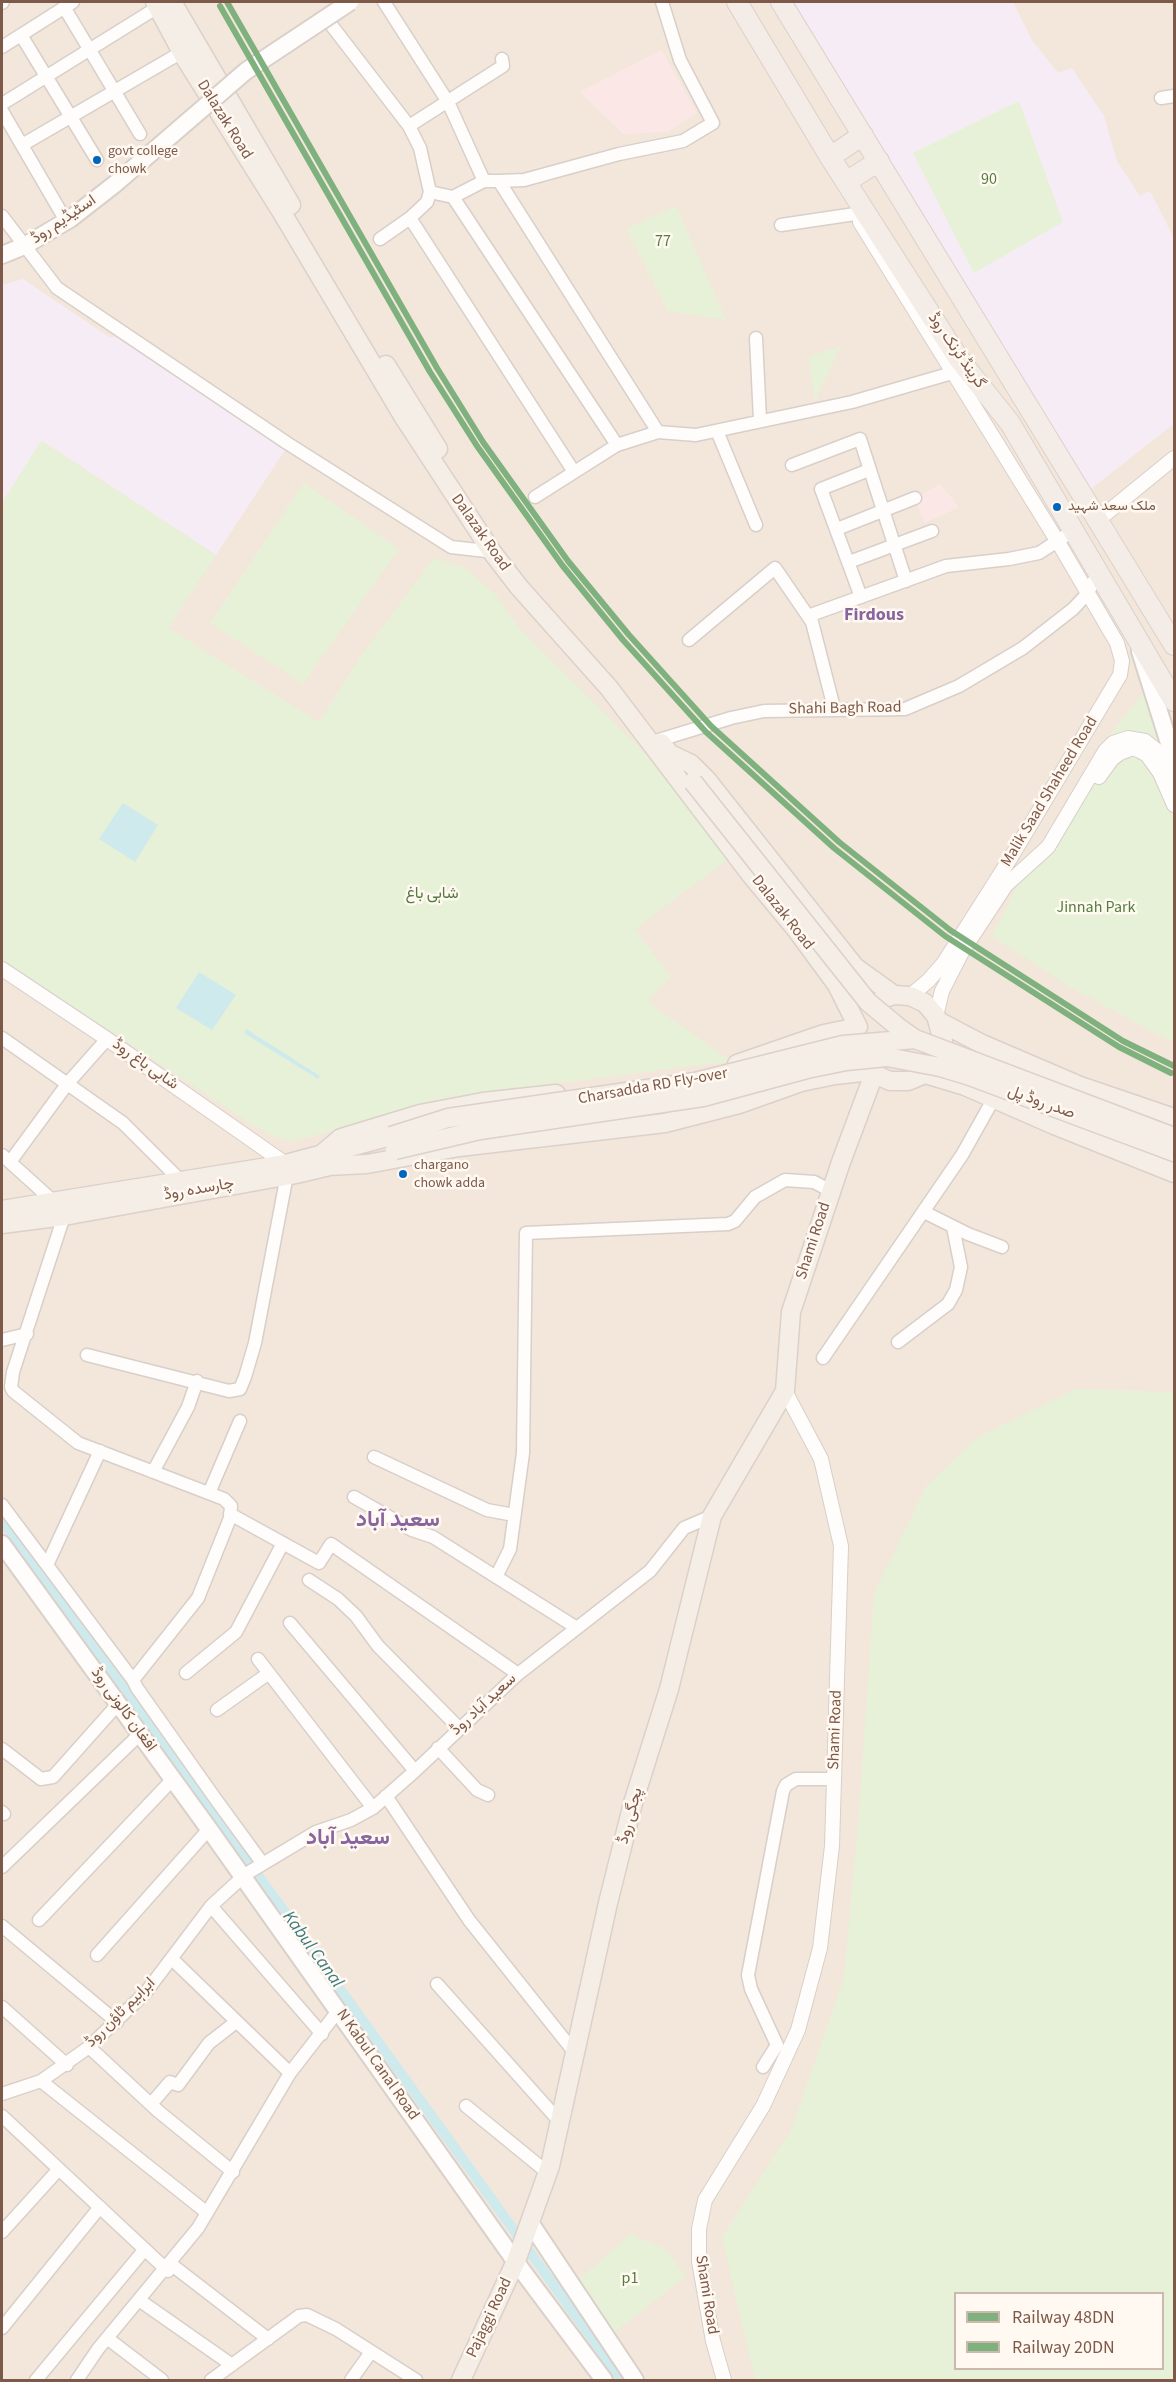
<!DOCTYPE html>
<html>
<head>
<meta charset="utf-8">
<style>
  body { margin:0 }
  #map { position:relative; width:1176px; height:2382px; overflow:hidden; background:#faf4ee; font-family:"Source Sans 3",sans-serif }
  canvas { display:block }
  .frame { position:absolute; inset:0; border:3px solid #7d5949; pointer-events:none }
  .legend { position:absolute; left:954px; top:2292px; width:210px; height:78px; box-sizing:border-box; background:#fff9f2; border:2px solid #cbb9ae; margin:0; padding:8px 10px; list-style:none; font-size:18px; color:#7d5949 }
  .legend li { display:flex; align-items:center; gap:12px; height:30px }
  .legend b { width:30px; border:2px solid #cbb9ae }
</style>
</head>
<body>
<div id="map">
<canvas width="1176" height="2382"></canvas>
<div class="frame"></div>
<ul class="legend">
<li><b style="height:8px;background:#7fb17f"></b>Railway 48DN</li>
<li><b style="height:8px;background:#7fb17f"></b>Railway 20DN</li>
</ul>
</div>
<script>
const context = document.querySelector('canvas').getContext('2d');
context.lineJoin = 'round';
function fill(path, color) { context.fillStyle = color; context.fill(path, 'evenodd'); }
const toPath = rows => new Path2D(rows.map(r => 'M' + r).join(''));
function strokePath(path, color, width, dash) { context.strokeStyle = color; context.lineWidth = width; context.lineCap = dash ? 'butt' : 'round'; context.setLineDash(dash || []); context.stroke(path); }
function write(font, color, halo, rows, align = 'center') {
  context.font = font + ' "Source Sans 3",Vazirmatn,sans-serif'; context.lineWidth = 5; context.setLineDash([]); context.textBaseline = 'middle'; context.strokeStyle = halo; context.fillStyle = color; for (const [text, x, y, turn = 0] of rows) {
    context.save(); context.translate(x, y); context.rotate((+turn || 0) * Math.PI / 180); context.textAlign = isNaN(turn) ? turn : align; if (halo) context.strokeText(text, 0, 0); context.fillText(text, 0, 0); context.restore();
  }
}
fill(toPath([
  [2,2,1174,2,1174,2380,2,2380],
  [956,2294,1162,2294,1162,2368,956,2368]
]), '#f3e7db');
fill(toPath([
  [784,2,1013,2,1032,40,1058,73,1072,68,1104,116,1117,161,1140,196,1150,191,1174,238,1174,424,1083,495],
  [23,279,109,337,116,337,285,450,216,555,42,441,2,503,2,285]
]), '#f6ecf5');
fill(toPath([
  [661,50,697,113,668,132,623,134,580,92],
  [940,484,959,507,924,523,915,498]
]), '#fce7e7');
fill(toPath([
  [1019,101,1063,222,974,273,913,153],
  [676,206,726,320,668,311,627,229],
  [841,346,815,401,808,357],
  [41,441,216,555,168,628,319,722,360,657,434,558,465,568,495,594,519,628,661,769,728,859,635,929,671,977,648,1000,655,1007,731,1061,498,1091,410,1107,370,1121,293,1141,275,1137,251,1124,2,959,2,503],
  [304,483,399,549,303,684,210,623],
  [1147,688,1174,756,1174,1043,1070,987,992,936,1017,887,1092,758],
  [1076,1389,1174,1392,1174,2380,755,2380,722,2237,791,2130,844,1978,859,1814,874,1594,926,1486,977,1438],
  [956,2294,1162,2294,1162,2368,956,2368],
  [631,2234,666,2250,686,2276,611,2335,575,2283]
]), '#e7f1d7');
fill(toPath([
  [123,803,158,825,135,862,99,839],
  [199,972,236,995,212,1030,176,1008],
  [246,1029,320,1076,318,1079,244,1033]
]), '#ceeaec');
strokePath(toPath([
  [2,1520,622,2380]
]), '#ceeaec', 10);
const minor = toPath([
  [384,2,448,102,484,181],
  [2,3,3,2],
  [64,7,140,134],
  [332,26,409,126,420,148,430,192,427,202,410,218,380,239],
  [21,35,97,160],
  [2,47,73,2],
  [1161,98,1174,96],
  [2,104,158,7],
  [2,111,66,221],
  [409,126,503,66,502,59],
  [22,145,182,52],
  [499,181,524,180,619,154,683,141,713,123,680,60,662,2],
  [430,192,453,197,617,445],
  [453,197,484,181,499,181,658,432],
  [2,216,57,288,287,443,451,547,495,552],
  [410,218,574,472],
  [781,225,855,214],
  [756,338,760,420],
  [717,431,756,525],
  [792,465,860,439,906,581],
  [535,497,617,445,658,432,696,435,852,402,952,373],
  [837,529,915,498],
  [849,562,932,531],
  [861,597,821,489,869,470],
  [808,616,946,566,1009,559,1039,553,1071,532],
  [689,640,775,568,812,622,834,708],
  [659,740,731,718,764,711,905,709,959,686,1023,648,1073,609,1088,593,1097,574],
  [2,1038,123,1123,180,1180],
  [2,1155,53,1201],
  [10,1162,68,1083,107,1039],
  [924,1212,968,1234,1002,1247],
  [64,1216,13,1372,11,1387,13,1391,78,1443,224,1499,231,1506,230,1518,198,1598,133,1680],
  [2,1340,27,1334],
  [898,1342,948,1304,956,1290,961,1267,953,1227],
  [87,1355,229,1391,240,1389,245,1377,255,1343,287,1175],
  [823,1358,962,1155,994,1098],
  [374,1457,487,1510,514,1515],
  [153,1472,188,1407,197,1381],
  [209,1493,240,1421],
  [354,1497,412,1530,433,1537,577,1628],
  [2,1505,133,1680,137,1688,217,1801,263,1864],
  [230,1514,319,1563,331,1544,518,1674],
  [47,1565,100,1451],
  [496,1577,510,1549,523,1453,526,1233,728,1224,735,1221,755,1197,785,1180,814,1182,831,1191],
  [309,1580,338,1599,356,1616,378,1646,459,1728],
  [290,1623,415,1771],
  [258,1659,373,1808],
  [186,1673,236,1632,283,1543],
  [217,1710,269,1673],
  [438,1748,477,1790,488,1795],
  [2,1749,41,1779,53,1777,118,1704],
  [386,1796,469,1920,575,2053],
  [2,1812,4,1814],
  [2,1867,140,1734],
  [211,1906,322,2034],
  [39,1920,173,1779],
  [2,1926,117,2022],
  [97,1955,209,1829],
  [172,1959,290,2073],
  [437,1984,560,2122],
  [2,2007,67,2065],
  [89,2047,158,2111,233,2172],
  [763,2067,777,2045,751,1989,748,1975,783,1791,786,1785,796,1779,834,1779],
  [41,2081,206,2212],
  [2,2094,41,2081,89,2047,146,1992,211,1906,246,1874,316,1832,351,1820,373,1808,415,1771,518,1674,650,1571,684,1528,712,1516],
  [151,2104,170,2082,178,2085,209,2043,236,2022],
  [466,2106,548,2173],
  [2,2116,168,2271,172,2265,268,2339],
  [2,2232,59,2169],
  [139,2300,232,2365],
  [2,2328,100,2207],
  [107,2338,162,2380],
  [36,2380,145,2249],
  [77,2380,98,2349,198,2228,290,2073,338,2011],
  [211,2380,299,2316,307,2315,336,2329,416,2380],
  [351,2380,371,2352]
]);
const tertiary = toPath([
  [860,222,1058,542,1117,643,1122,661,1120,675,1013,854,943,964,928,981,910,996],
  [1098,520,1174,458],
  [1099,777,1112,759,1120,753,1133,748,1140,751,1147,755,1160,773,1174,805],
  [2,969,107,1039,286,1164],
  [936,1016,942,991,962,952,1006,885,1048,847,1105,751,1113,743,1128,738,1145,741,1159,752,1174,778],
  [724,2380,713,2341,699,2261,699,2229,705,2200,763,2106,798,2030,820,1948,832,1846,841,1546,821,1459,785,1391]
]);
const secondary = toPath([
  [2,255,24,246,70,219],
  [1140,651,1174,759],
  [2,1544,209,1829,515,2261,604,2380],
  [531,2224,635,2380]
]);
const primary = toPath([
  [155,2,185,58,281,211,403,416,492,552,519,587,609,688,751,875,795,928,837,985,858,1027,824,1034,737,1064],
  [172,2,291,205],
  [386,365,438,449],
  [661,743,670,754,691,764,707,780,855,967,894,995],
  [882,999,894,995,910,996,925,1003,936,1016,943,1041,937,1060,925,1074],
  [940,1022,982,1044,1080,1086,1174,1118],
  [866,1065,874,1074,890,1081,908,1081,925,1074,965,1086,1054,1125,1174,1173],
  [322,1154,341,1138,420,1114,483,1102,556,1094],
  [328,1166,367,1164,459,1147,665,1123,739,1104,801,1082,835,1075,871,1071],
  [2,1210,286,1164,391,1136],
  [2,1224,64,1216,296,1174,338,1164],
  [461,2380,516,2261,550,2166,608,1903,633,1803,669,1689,712,1516,785,1391,791,1312,841,1162,874,1074]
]);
const trunk = toPath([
  [737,2,830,157,959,359,1010,423,1174,701],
  [781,2,1174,645],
  [830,157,863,135],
  [846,182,879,161]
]);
strokePath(minor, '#d8cfc9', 15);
strokePath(tertiary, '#d8cfc9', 16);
strokePath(secondary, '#dad0ca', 20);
strokePath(primary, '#dcd0ca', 21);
strokePath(trunk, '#dcd0ca', 22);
strokePath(minor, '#fefdfc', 12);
strokePath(tertiary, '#fefdfc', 14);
strokePath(secondary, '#fefdfc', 16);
strokePath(primary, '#f4eee6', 18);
strokePath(trunk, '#f4ece6', 20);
const secondaryBridge = toPath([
  [70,219,115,184,246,71,350,2]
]);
const primaryBridge = toPath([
  [693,782,868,1002,898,1027,915,1039,1174,1137],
  [391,1136,448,1118,695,1082,843,1045,915,1039],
  [395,1150,480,1130,703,1097,807,1069,846,1061,887,1057,940,1067,967,1075,1174,1152]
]);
strokePath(secondaryBridge, '#dad0ca', 20, []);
strokePath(primaryBridge, '#dcd0ca', 21, []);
strokePath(secondaryBridge, '#fefdfc', 16);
strokePath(primaryBridge, '#f4eee6', 18);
strokePath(toPath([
  [227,2,437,368,483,442,568,561,629,635,711,726,839,842,950,930,1123,1041,1174,1066]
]), '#7fb17f', 6);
strokePath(toPath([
  [220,6,430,372,477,446,562,565,623,640,706,732,834,848,945,936,1119,1047,1171,1073]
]), '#7fb17f', 6);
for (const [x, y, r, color] of [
  [97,160,5,"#0065bd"],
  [1057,507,5,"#0065bd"],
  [403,1174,5,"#0065bd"]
]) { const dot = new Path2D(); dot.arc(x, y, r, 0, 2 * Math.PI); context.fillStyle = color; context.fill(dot); strokePath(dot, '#fff9f2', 2); }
write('14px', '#7d5949', '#fff9f2', [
  ["govt college",108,152],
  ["chowk",108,170],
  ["ملک سعد شہید",1068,507],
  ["chargano",414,1166],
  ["chowk adda",414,1184]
], 'left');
write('16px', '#7d5949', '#fff9f2', [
  ["Dalazak Road",224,120,58],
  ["اسٹیڈیم روڈ",64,220,-34],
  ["گرینڈ ٹرنک روڈ",956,351,55],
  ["Dalazak Road",480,533,55],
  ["Shahi Bagh Road",845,709,-1],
  ["Malik Saad Shaheed Road",1050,792,-59],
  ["Dalazak Road",782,913,52],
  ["شاہی باغ روڈ",145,1065,35],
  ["Charsadda RD Fly-over",653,1087,-10],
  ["صدر روڈ پل",1041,1103,20],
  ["چارسدہ روڈ",199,1190,-10],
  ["Shami Road",814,1241,-72],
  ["سعید آباد روڈ",484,1705,-43],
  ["افغان کالونی روڈ",123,1710,54],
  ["Shami Road",836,1730,-88],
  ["پجگی روڈ",631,1816,-75],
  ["ابراہیم ٹاؤن روڈ",121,2013,-45],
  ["N Kabul Canal Road",377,2065,55],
  ["Shami Road",706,2295,81],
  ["Pajaggi Road",490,2318,-65]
]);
write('16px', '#527d3c', '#fff9f2', [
  ["90",989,180],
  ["77",663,242],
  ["شاہی باغ",432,894],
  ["Jinnah Park",1096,908],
  ["p1",630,2279]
]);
write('bold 18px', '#8965a0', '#fff9f2', [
  ["Firdous",874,616]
]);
write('italic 18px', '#3a7a83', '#fff9f2', [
  ["Kabul Canal",312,1950,54]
]);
write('bold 22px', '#8965a0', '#fff9f2', [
  ["سعید آباد",398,1521],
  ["سعید آباد",348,1839]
]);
</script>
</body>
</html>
